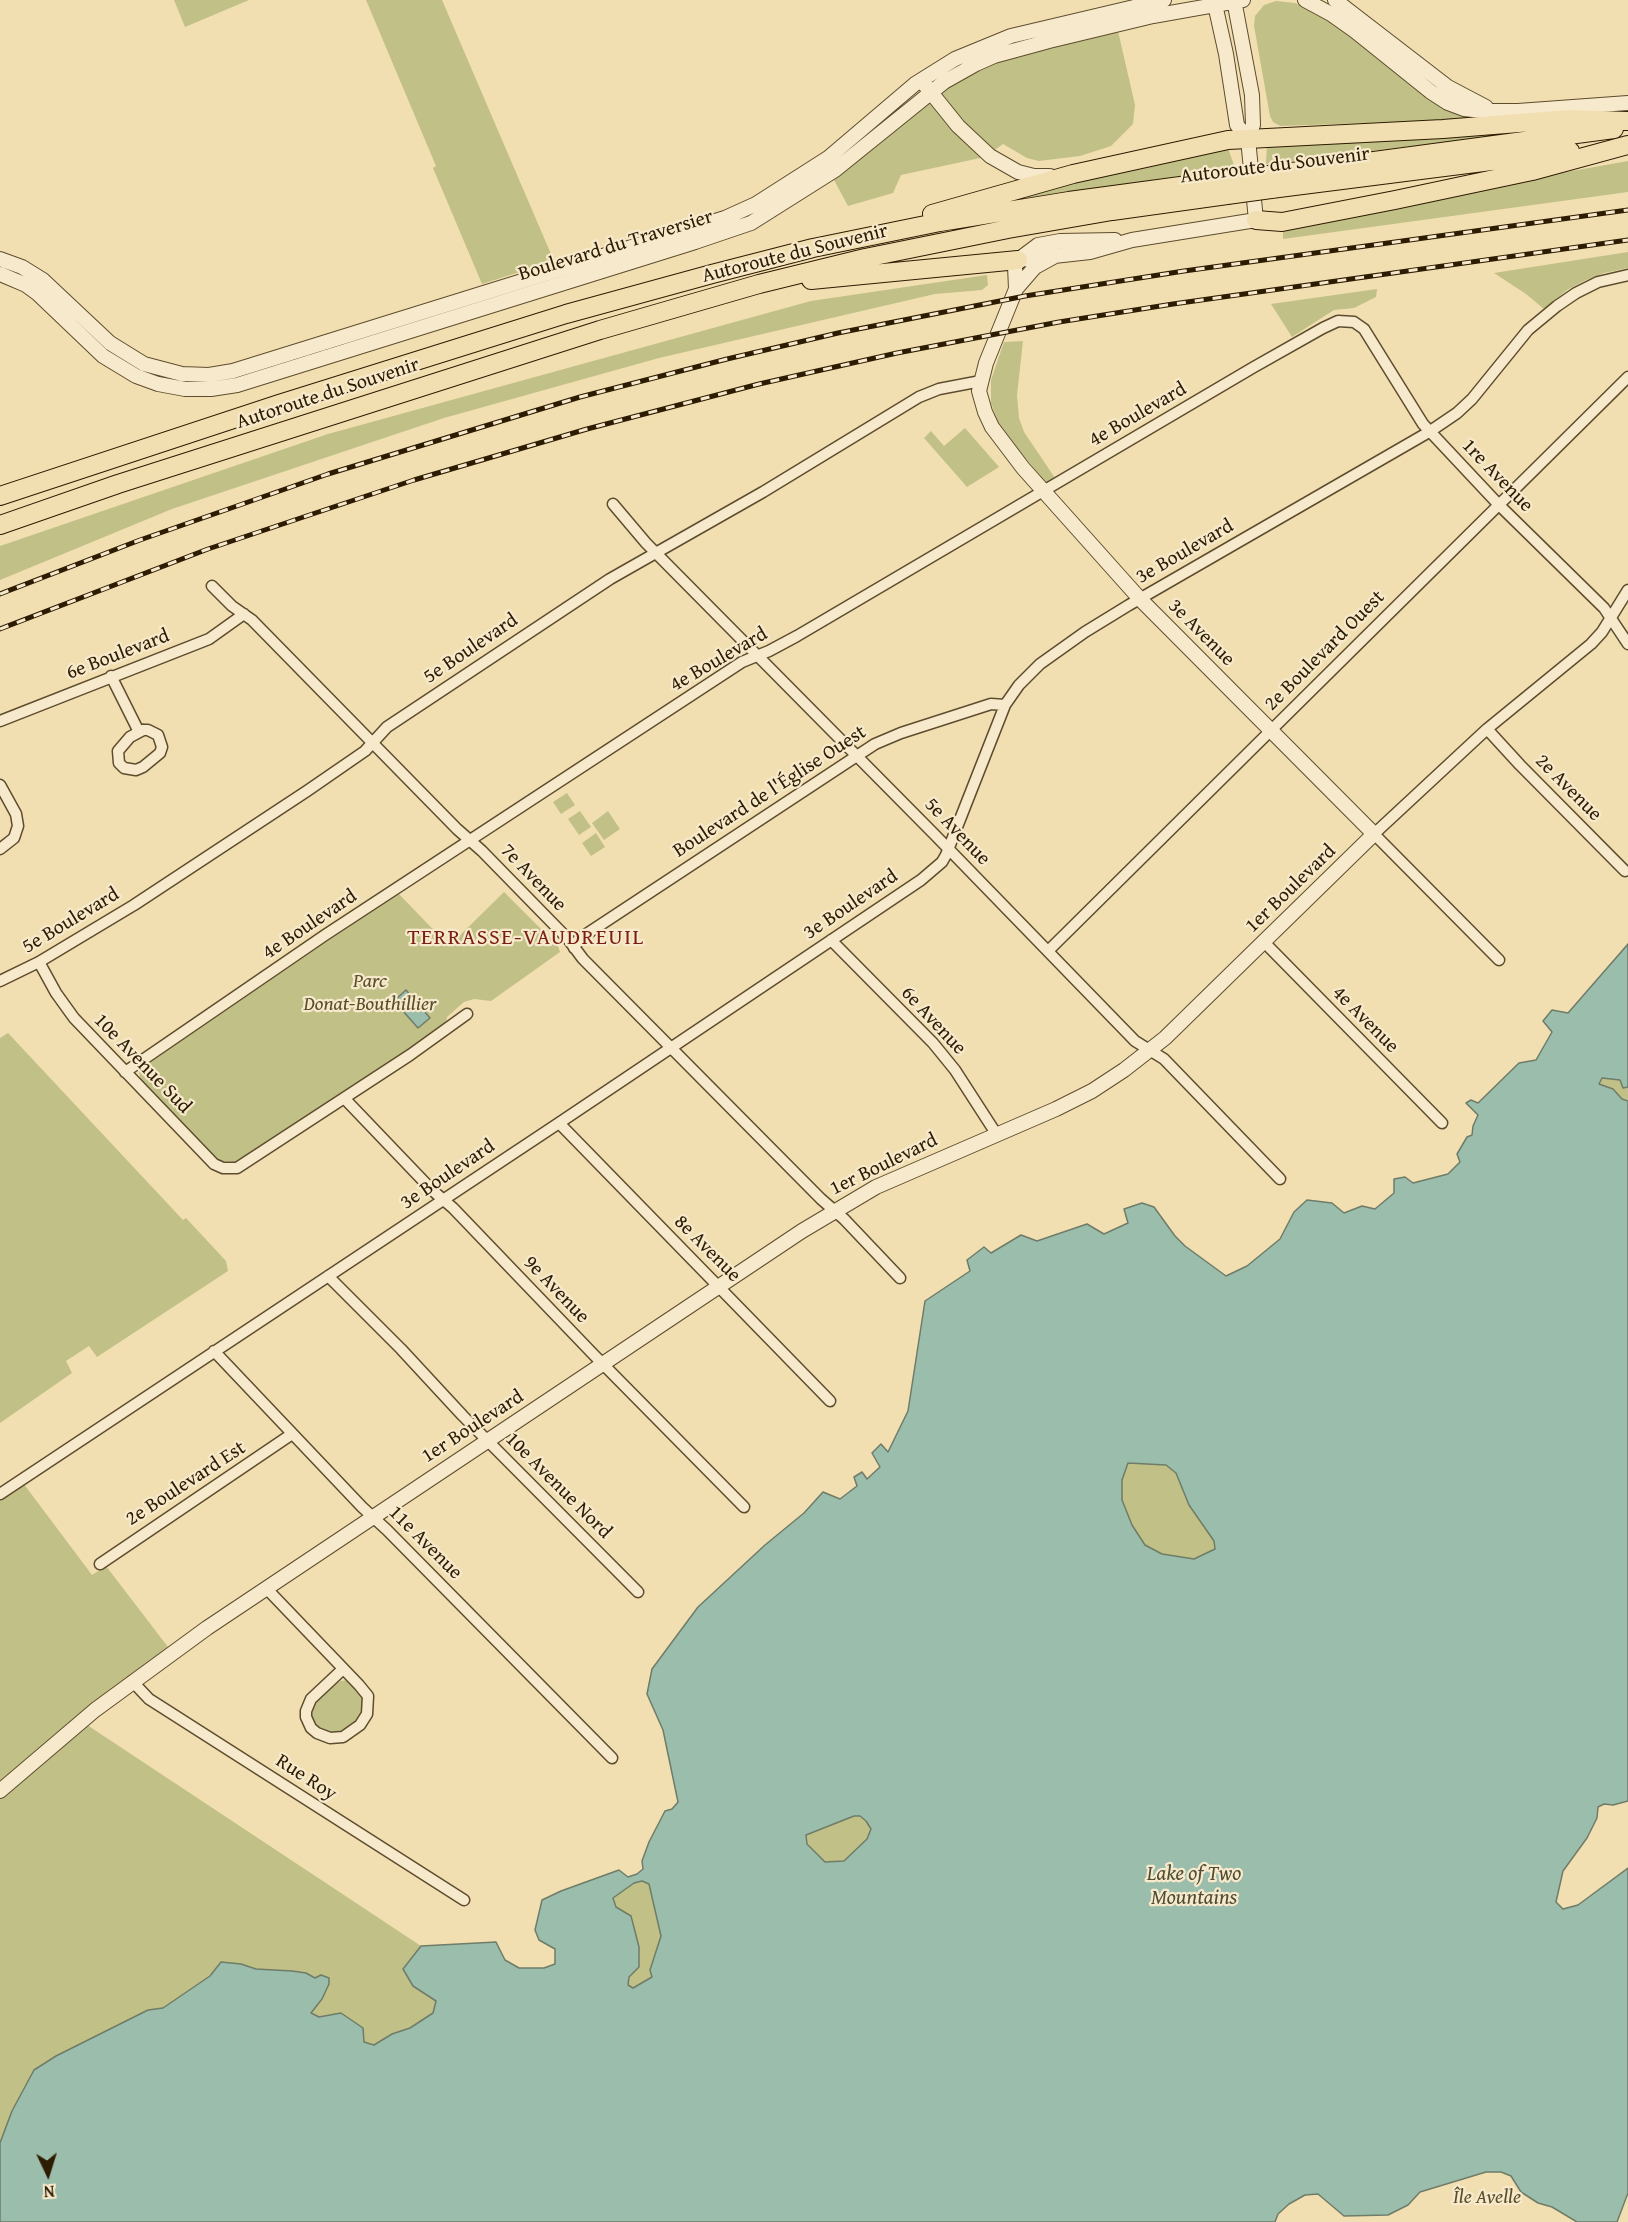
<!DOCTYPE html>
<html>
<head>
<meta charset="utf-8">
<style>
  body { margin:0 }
  #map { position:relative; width:1628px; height:2222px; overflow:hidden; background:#f2dfb1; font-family:"Gentium Book Plus",serif }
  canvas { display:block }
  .north { position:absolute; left:18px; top:2144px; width:60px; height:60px; -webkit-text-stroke:4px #f7eacc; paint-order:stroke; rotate:176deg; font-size:16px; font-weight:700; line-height:24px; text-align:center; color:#2d1b02 }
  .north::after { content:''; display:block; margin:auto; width:21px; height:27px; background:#2d1b02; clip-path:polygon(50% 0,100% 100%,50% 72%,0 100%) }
</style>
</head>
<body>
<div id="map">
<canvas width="1628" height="2222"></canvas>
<div class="north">N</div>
</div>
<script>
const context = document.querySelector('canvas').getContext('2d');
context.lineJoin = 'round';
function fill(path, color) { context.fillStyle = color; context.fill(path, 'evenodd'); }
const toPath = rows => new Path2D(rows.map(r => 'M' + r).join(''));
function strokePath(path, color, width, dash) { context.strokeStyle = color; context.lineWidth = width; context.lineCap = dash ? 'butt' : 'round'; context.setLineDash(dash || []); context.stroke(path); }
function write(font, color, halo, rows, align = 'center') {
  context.font = font + ' "Gentium Book Plus",serif'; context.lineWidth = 4.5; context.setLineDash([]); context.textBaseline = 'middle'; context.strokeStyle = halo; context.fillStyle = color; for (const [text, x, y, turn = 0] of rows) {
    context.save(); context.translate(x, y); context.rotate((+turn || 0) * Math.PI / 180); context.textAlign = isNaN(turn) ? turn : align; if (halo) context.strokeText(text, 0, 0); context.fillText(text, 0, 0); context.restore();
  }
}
fill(toPath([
  [174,0,249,0,185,27],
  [366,0,442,0,554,261,482,284,433,168,436,166],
  [1276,1,1295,3,1316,11,1448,109,1484,119,1280,126,1273,122,1270,116,1254,26,1255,16,1264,5],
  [1118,31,1135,105,1133,124,1111,146,1080,156,1039,161,1027,158,1003,144,985,157,901,175,893,193,848,206,834,180,923,105,955,83,1003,60],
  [1567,127,1266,164,1267,144],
  [1228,148,1235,168,999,202,1070,182],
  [1628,161,1628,192,1283,239,1283,229,1488,186],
  [1628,252,1628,268,1604,273,1586,280,1567,290,1544,309,1526,294,1494,273],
  [987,275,988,285,982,290,935,294,659,358,444,418,172,509,0,580,0,546,328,434,811,301],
  [1377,289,1376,297,1354,308,1334,310,1292,337,1271,304],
  [1023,341,1017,395,1019,418,1024,432,1055,478,1046,483,1000,427,991,403,991,380,1004,342],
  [965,428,999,467,967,487,924,438,931,431,944,446],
  [567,793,575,805,561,814,553,802],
  [580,811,591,827,579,835,568,819],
  [608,811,620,829,604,840,592,823],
  [596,833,605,847,591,856,582,843],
  [504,892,558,946,560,952,491,1001,474,999,464,1002,447,1017,446,1024,411,1050,236,1162,218,1161,141,1081,139,1072,146,1063,398,893,449,946],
  [8,1033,183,1220,186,1218,226,1261,228,1271,97,1357,89,1346,66,1361,72,1373,0,1423,0,1038],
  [1601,1078,1620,1080,1623,1088,1628,1087,1628,1101,1622,1099,1613,1089,1599,1084],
  [1128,1463,1166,1465,1176,1473,1189,1505,1214,1541,1215,1549,1194,1559,1162,1554,1145,1545,1132,1525,1122,1500,1122,1480],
  [23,1483,92,1575,106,1566,168,1647,75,1717,421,1946,404,1969,413,1986,436,2001,433,2013,410,2028,392,2034,374,2045,364,2042,311,2013,322,1999,329,1984,306,1973,292,1971,256,1969,241,1964,221,1962,210,1976,163,2008,148,2010,56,2056,0,2143,0,1500],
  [348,1680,362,1696,362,1713,354,1724,343,1731,330,1733,319,1728,312,1718,312,1712,317,1700,340,1681],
  [854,1816,860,1816,866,1821,871,1829,867,1839,844,1861,825,1862,807,1843,805,1835],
  [643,1881,649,1884,661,1936,652,1977,633,1988,628,1985,629,1977,639,1967,624,1913,616,1907,613,1898,634,1883]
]), '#c1c087');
const water = toPath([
  [1628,944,1628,1087,1623,1088,1620,1080,1602,1078,1599,1084,1613,1089,1622,1099,1628,1101,1628,1801,1613,1805,1604,1804,1598,1807,1597,1818,1587,1838,1563,1871,1556,1902,1563,1909,1578,1905,1628,1868,1628,2193,1617,2222,1577,2222,1552,2207,1538,2203,1521,2192,1511,2176,1501,2172,1486,2172,1420,2192,1408,2205,1388,2215,1344,2216,1318,2194,1305,2195,1289,2204,1278,2214,1275,2222,0,2222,0,2143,12,2111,34,2070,56,2056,148,2010,163,2008,210,1976,221,1962,241,1964,256,1969,292,1971,306,1973,315,1978,321,1975,329,1978,329,1984,322,1999,311,2013,319,2017,341,2013,363,2028,364,2042,374,2045,392,2034,410,2028,433,2013,436,2001,413,1986,403,1969,421,1946,496,1942,505,1960,519,1968,544,1968,555,1964,555,1949,539,1940,535,1930,542,1900,561,1891,619,1870,628,1877,637,1874,643,1869,642,1861,649,1842,665,1811,672,1809,678,1802,663,1730,647,1694,652,1669,698,1607,765,1545,804,1513,823,1492,840,1499,857,1486,854,1477,862,1472,867,1479,880,1467,872,1453,881,1444,888,1452,908,1411,925,1301,970,1271,967,1260,984,1247,991,1253,1021,1235,1037,1241,1087,1224,1104,1234,1128,1223,1124,1209,1142,1203,1154,1207,1175,1236,1185,1246,1226,1276,1247,1266,1280,1239,1294,1212,1307,1200,1332,1203,1344,1213,1362,1206,1375,1209,1394,1193,1394,1179,1405,1177,1413,1183,1448,1174,1460,1162,1457,1154,1467,1137,1472,1135,1473,1126,1478,1115,1466,1103,1471,1100,1478,1103,1519,1063,1536,1060,1552,1032,1543,1021,1552,1010,1568,1013,1628,944],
  [1128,1463,1166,1465,1176,1473,1189,1505,1214,1541,1215,1549,1194,1559,1162,1554,1145,1545,1132,1525,1122,1500,1122,1480,1128,1463],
  [854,1816,860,1816,866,1821,871,1829,867,1839,844,1861,825,1862,807,1844,806,1835,854,1816],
  [642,1881,649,1884,661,1936,650,1970,652,1977,633,1988,628,1985,629,1977,639,1967,639,1947,631,1916,616,1907,613,1898,634,1883,642,1881],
  [406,990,430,1018,418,1028,394,1001,406,990]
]);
fill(water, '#9bbdac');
strokePath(water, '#6f7c68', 1.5);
const minor = toPath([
  [613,504,646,543,936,836,1135,1041,1164,1059,1280,1179],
  [212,586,232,606,252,620,457,829,482,851,568,939,583,959,821,1199,844,1219,900,1278],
  [111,676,139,732],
  [0,721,209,639,244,614],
  [1487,729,1520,765,1625,871],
  [143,730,148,730,158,735,162,747,160,753,143,767,136,770,124,768,119,763,118,751,130,737,143,730],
  [0,785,16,814,18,826,14,838,0,849],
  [831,940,933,1043,955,1070,997,1135],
  [1264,942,1442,1123],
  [574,948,579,939,875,744,901,733,991,704,1005,705],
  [1049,950,1628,377],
  [1499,960,1374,834,1487,729,1591,644,1602,632,1628,590],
  [39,962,56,993,74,1018,214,1164,223,1168,237,1168,410,1055,467,1014],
  [0,981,39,962,134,905,307,791,365,751,387,727,610,579,763,492,919,397,939,389,981,381],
  [125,1072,325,935,742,662,769,651,797,636,1254,367,1323,328,1338,321,1354,322,1364,329,1423,424,1499,505,1604,608,1628,644],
  [344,1098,432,1190,453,1208,593,1354,744,1507],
  [559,1123,830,1401],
  [328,1276,401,1349,463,1416,638,1592],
  [214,1351,362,1507,387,1530,612,1758],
  [0,1494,559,1123,921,880,942,862,946,855,1005,705,1019,685,1040,664,1085,632,1129,605,1429,432,1457,413,1472,399,1528,330,1557,306,1576,293,1598,282,1628,275],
  [100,1564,292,1434],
  [266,1588,359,1685,368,1696,367,1714,360,1725,343,1737,330,1738,317,1733,311,1728,306,1717,306,1711,311,1699,343,1669],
  [132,1681,149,1699,464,1900]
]);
const tertiary = toPath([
  [1214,0,1226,54,1237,125,1248,139],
  [1305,0,1331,14,1355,31,1431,92,1448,103,1464,109,1482,111,1518,111,1628,103],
  [1335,0,1448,87,1486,107],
  [925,85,958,126,990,156,1018,172,1034,176,1050,176],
  [0,259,22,267,43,280,110,343,144,364,182,374,209,375,233,371,725,218,756,204,828,158,915,84,955,59,1011,36,1164,0],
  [1018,260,1090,252,1132,240,1256,220,1248,139,1253,125,1252,95,1234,0],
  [0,274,26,285,37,293,103,356,136,376,158,384,185,389,211,389,237,385,695,242,751,223,835,170,944,82,976,64,994,56,1049,41,1153,16,1243,0],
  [1016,289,1015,266,1018,260,1038,245,1060,241,1115,240],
  [0,1791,95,1710,207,1628,802,1231,876,1187,1056,1109,1092,1091,1124,1070,1165,1038,1374,834,1140,599,1023,468,992,427,985,412,979,391,986,363,1016,289,1035,267,1055,256]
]);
const trunk = toPath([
  [1269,175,1614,129],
  [1271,189,1570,151],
  [932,214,1073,174,1228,140,1443,129,1569,119,1628,121],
  [1256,220,1282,222,1395,200,1532,171,1628,145],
  [811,280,1018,260],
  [0,496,279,404,566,314,712,274,813,248,940,222,1069,201,1225,180],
  [0,525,118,484,600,330,759,284,865,258,1008,229,1112,211,1227,195]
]);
strokePath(minor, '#5e4c2e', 13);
strokePath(tertiary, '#5e4c2e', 16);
strokePath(trunk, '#2d1b02', 20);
strokePath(minor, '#f7eacc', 10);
strokePath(tertiary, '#f7eacc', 14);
strokePath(trunk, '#f2dfb1', 18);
const rail = toPath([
  [0,594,140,540,328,474,580,397,727,359,838,333,1025,296,1184,271,1628,210],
  [0,629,208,549,414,480,587,429,759,384,897,353,1059,322,1173,304,1628,240]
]);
strokePath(rail, '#2d1b02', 5);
strokePath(rail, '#f7eacc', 3, [9]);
const trunkBridge = toPath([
  [1225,180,1269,175],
  [1227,195,1271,189]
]);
strokePath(trunkBridge, '#2d1b02', 20, []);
strokePath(trunkBridge, '#f2dfb1', 18);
write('20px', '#2d1b02', '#f7eacc', [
  ["Autoroute du Souvenir",1275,166,-7],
  ["Boulevard du Traversier",616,246,-17],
  ["Autoroute du Souvenir",795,254,-14],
  ["Autoroute du Souvenir",328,394,-18],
  ["4e Boulevard",1138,415,-30],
  ["1re Avenue",1497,476,46],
  ["3e Boulevard",1185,552,-30],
  ["3e Avenue",1201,633,45],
  ["5e Boulevard",471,649,-34],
  ["2e Boulevard Ouest",1325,651,-45],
  ["6e Boulevard",118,655,-21],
  ["4e Boulevard",719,660,-30],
  ["2e Avenue",1568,788,45],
  ["Boulevard de l'Église Ouest",770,792,-33],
  ["5e Avenue",957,832,46],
  ["7e Avenue",533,878,46],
  ["1er Boulevard",1291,889,-44],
  ["3e Boulevard",851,905,-34],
  ["5e Boulevard",71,921,-31],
  ["4e Boulevard",310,925,-34],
  ["4e Avenue",1365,1020,45],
  ["6e Avenue",933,1021,47],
  ["10e Avenue Sud",142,1064,46],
  ["1er Boulevard",884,1165,-26],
  ["3e Boulevard",448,1175,-34],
  ["8e Avenue",707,1249,45],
  ["9e Avenue",556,1290,46],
  ["1er Boulevard",473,1427,-33],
  ["2e Boulevard Est",186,1484,-33],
  ["10e Avenue Nord",558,1486,45],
  ["11e Avenue",425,1543,45],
  ["Rue Roy",306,1778,33]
]);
write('italic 20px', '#594d2a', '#f7eacc', [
  ["Parc",370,982],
  ["Donat-Bouthillier",370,1005],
  ["Île Avelle",1487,2198]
]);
write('italic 21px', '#4e4c35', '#f7eacc', [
  ["Lake of Two",1194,1875],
  ["Mountains",1194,1899]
]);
context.letterSpacing = '1.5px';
write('22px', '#7a1f14', '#f7eacc', [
  ["TERRASSE-VAUDREUIL",526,938]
]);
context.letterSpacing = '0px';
</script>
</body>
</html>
